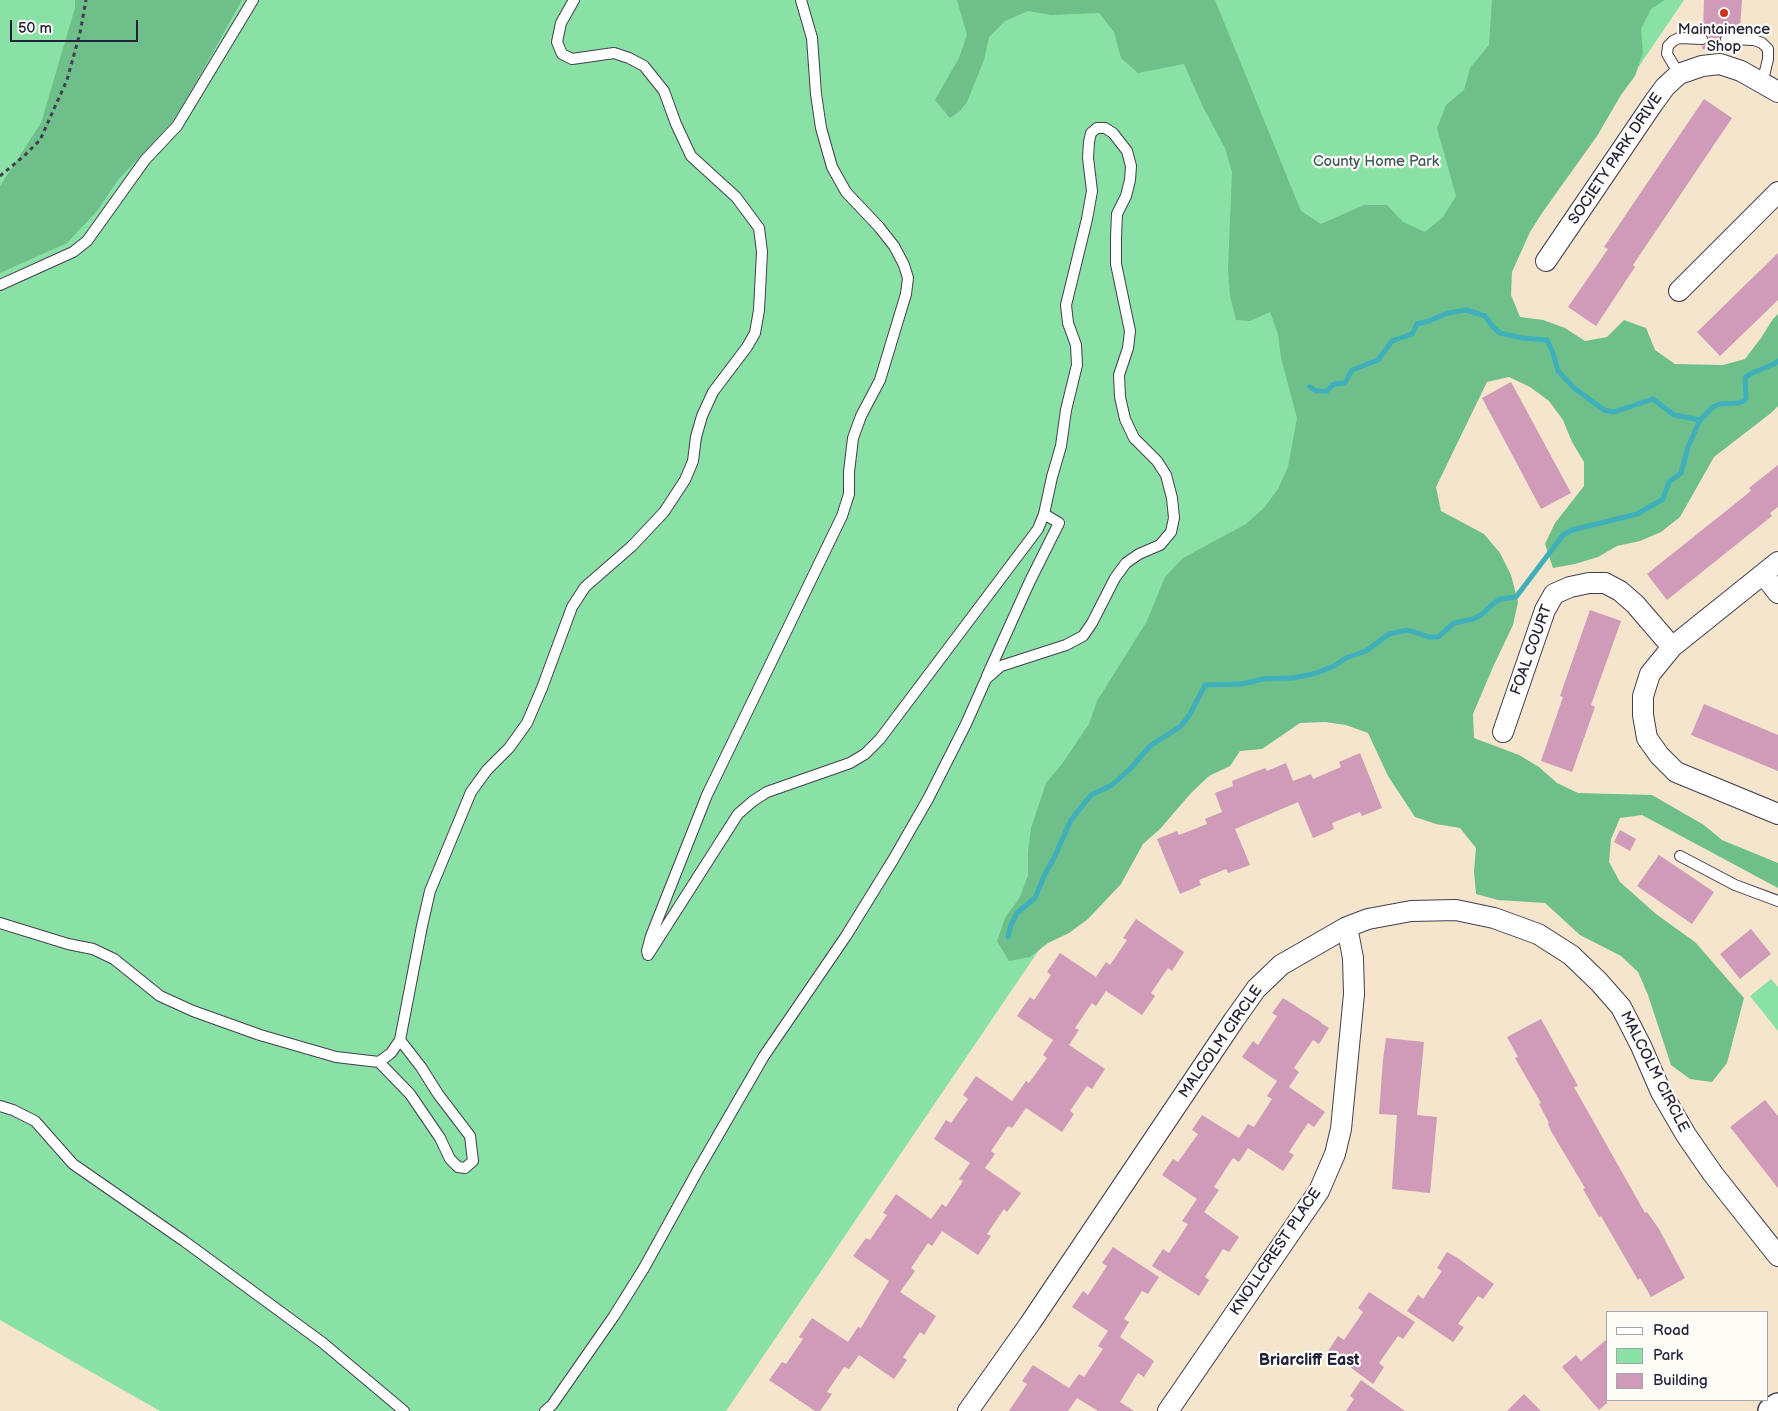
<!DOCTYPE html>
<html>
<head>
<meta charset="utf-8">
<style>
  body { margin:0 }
  #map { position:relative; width:1778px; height:1411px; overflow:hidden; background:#f4e5cc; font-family:"Balsamiq Sans",sans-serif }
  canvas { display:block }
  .legend { position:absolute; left:1606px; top:1311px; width:162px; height:90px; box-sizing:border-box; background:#fdfcf7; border:1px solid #a5a5ac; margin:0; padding:6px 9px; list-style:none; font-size:15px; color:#22223b }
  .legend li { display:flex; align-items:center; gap:10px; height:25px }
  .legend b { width:25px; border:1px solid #a5a5ac }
  .scale { position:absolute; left:10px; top:20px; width:128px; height:22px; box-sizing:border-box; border:2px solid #22223b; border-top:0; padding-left:6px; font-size:15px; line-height:18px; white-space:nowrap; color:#22223b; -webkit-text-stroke:4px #fdfcf7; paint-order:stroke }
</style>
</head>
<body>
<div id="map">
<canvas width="1778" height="1411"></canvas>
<ul class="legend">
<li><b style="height:6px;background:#fff"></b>Road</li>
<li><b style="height:14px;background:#8ae1a6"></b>Park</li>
<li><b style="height:14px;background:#cf9bb9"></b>Building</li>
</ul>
<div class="scale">50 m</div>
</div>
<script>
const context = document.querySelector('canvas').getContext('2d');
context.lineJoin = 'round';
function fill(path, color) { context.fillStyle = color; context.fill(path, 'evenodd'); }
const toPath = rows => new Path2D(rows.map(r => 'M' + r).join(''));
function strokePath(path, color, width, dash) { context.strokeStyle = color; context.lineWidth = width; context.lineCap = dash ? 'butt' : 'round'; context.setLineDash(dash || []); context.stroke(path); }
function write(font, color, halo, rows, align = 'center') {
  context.font = font + ' "Balsamiq Sans",sans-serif'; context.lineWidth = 4.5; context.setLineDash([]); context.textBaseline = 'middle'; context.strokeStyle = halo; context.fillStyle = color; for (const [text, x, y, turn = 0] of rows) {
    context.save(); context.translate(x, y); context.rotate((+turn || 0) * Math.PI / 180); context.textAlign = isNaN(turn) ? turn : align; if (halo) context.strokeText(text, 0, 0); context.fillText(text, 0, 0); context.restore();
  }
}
fill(toPath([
  [0,0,1684,0,726,1411,160,1411,0,1320],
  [1771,979,1778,987,1778,1031,1750,996]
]), '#8ae1a6');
fill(toPath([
  [75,0,242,0,198,79,172,122,118,180,97,211,67,243,0,273,0,186,41,123,75,8],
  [957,0,1215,0,1301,211,1321,224,1364,205,1387,205,1403,222,1425,232,1443,217,1456,196,1437,128,1446,105,1464,90,1470,68,1489,45,1492,0,1665,0,1651,9,1641,29,1643,53,1635,76,1621,95,1597,136,1542,213,1530,232,1512,272,1511,295,1520,317,1543,320,1565,328,1585,341,1607,337,1624,320,1646,328,1655,350,1675,364,1723,365,1745,359,1761,338,1773,319,1778,314,1778,406,1771,413,1714,457,1680,517,1661,532,1640,541,1617,546,1598,557,1575,564,1553,568,1545,544,1555,523,1584,486,1584,462,1572,442,1563,420,1549,401,1530,387,1509,377,1487,382,1436,487,1441,511,1484,534,1500,553,1511,575,1518,602,1513,625,1493,667,1473,714,1474,738,1519,755,1539,767,1557,783,1578,793,1652,795,1704,825,1722,840,1778,863,1778,888,1642,815,1620,818,1611,839,1609,862,1620,882,1656,914,1695,942,1744,998,1727,1063,1712,1082,1690,1079,1671,1065,1648,995,1638,972,1621,956,1580,935,1545,903,1498,900,1476,894,1474,871,1476,848,1460,828,1436,824,1415,817,1388,776,1368,733,1346,725,1325,722,1300,723,1262,749,1240,751,1230,766,1209,776,1191,793,1160,829,1143,844,1121,884,1088,919,1069,933,1048,943,1030,957,1009,961,997,941,1005,918,1020,897,1028,875,1028,852,1031,828,1046,783,1062,764,1089,724,1097,701,1147,621,1165,577,1183,558,1246,524,1264,508,1278,489,1288,467,1297,418,1281,358,1278,334,1270,312,1250,321,1236,320,1230,296,1228,270,1232,172,1225,148,1203,107,1184,64,1138,73,1121,58,1114,32,1099,13,1051,15,1028,11,1005,21,989,37,984,60,967,102,960,111,950,118,935,100,959,58,967,35]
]), '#6fbf8b');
strokePath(toPath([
  [1310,387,1316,391,1327,391,1334,384,1345,383,1352,370,1378,360,1392,341,1412,334,1417,324,1429,321,1448,313,1466,310,1485,316,1493,327,1500,333,1522,338,1547,340,1553,353,1558,371,1574,388,1604,410,1614,412,1653,399,1674,415,1700,420],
  [1008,937,1011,925,1017,913,1035,898,1045,874,1053,860,1071,820,1091,795,1112,785,1130,769,1150,746,1181,726,1190,714,1205,685,1242,684,1263,679,1293,678,1317,673,1334,666,1346,658,1366,651,1389,634,1408,630,1429,637,1438,637,1454,623,1473,619,1481,615,1494,603,1501,599,1516,597,1563,535,1572,530,1637,514,1663,499,1669,482,1681,473,1688,447,1700,420,1713,407,1720,404,1739,403,1744,401,1746,398,1745,378,1750,374,1774,364,1778,361]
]), '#3fafba', 5);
fill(toPath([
  [1704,0,1742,0,1740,28,1726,27,1726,32,1720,36,1720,42,1725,46,1725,50,1702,49,1702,46,1706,45,1709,40,1708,35,1703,32],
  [1704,99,1732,118,1633,265,1635,267,1596,326,1568,307,1608,249,1604,247],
  [1778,253,1778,300,1720,356,1697,332],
  [1511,382,1571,493,1541,509,1482,398],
  [1778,465,1778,507,1770,513,1772,516,1667,600,1647,574,1751,491,1749,488],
  [1590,610,1621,621,1591,705,1595,707,1572,772,1541,761,1563,697,1560,696],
  [1704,704,1778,735,1778,771,1691,735],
  [1360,753,1382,808,1362,816,1360,812,1332,823,1334,829,1313,838,1298,802,1235,829,1250,865,1228,873,1226,869,1199,880,1201,885,1180,894,1157,839,1177,831,1179,835,1207,824,1205,819,1222,812,1215,793,1233,786,1232,781,1265,768,1267,771,1286,763,1293,781,1311,774,1313,779,1341,767,1339,762],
  [1620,830,1636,839,1630,851,1614,842],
  [1659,855,1714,892,1692,924,1637,886],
  [1136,919,1184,952,1172,971,1168,968,1151,993,1155,996,1142,1015,1106,991,1096,1006,1092,1003,1075,1028,1079,1030,1069,1045,1105,1069,1092,1089,1087,1086,1070,1111,1074,1114,1062,1132,1026,1108,1012,1128,1008,1126,991,1151,995,1154,985,1168,1021,1193,1007,1212,1004,1209,987,1234,991,1236,978,1255,942,1231,932,1246,928,1243,911,1268,915,1271,900,1292,936,1316,924,1335,920,1332,903,1357,907,1360,894,1379,859,1355,849,1369,844,1367,827,1392,832,1394,820,1411,815,1411,769,1380,782,1362,786,1364,803,1339,799,1337,812,1318,848,1342,858,1327,861,1328,889,1281,853,1256,866,1238,870,1240,887,1215,883,1213,896,1194,931,1219,942,1204,946,1207,963,1181,959,1179,970,1163,934,1139,946,1120,951,1123,968,1099,963,1095,976,1076,1012,1101,1026,1081,1029,1083,1047,1058,1043,1055,1053,1040,1017,1016,1030,997,1034,1000,1051,975,1047,972,1060,953,1096,977,1106,962,1110,965,1127,940,1123,938],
  [1751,929,1771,954,1740,979,1720,954],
  [1283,998,1321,1022,1321,1023,1329,1028,1319,1044,1313,1040,1294,1068,1299,1072,1289,1087,1325,1112,1314,1127,1308,1123,1289,1152,1294,1155,1283,1171,1248,1148,1239,1162,1233,1158,1214,1187,1219,1190,1204,1212,1239,1237,1229,1252,1223,1249,1205,1277,1209,1280,1199,1296,1152,1266,1163,1249,1169,1253,1188,1224,1182,1221,1197,1199,1162,1175,1173,1159,1178,1162,1198,1134,1192,1130,1202,1115,1239,1138,1248,1124,1254,1127,1272,1099,1267,1096,1277,1081,1242,1057,1253,1041,1258,1045,1277,1016,1272,1013],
  [1541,1019,1578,1086,1574,1087,1645,1213,1647,1212,1659,1229,1685,1278,1651,1297,1640,1278,1638,1280,1601,1216,1599,1217,1583,1189,1585,1188,1551,1131,1548,1124,1549,1123,1539,1104,1541,1103,1515,1058,1518,1057,1507,1037],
  [1386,1038,1424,1042,1417,1115,1437,1117,1430,1193,1392,1189,1397,1115,1379,1114,1383,1060],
  [1765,1100,1778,1116,1778,1188,1730,1127],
  [1113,1247,1159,1277,1148,1294,1142,1291,1124,1319,1129,1322,1120,1337,1154,1361,1144,1377,1138,1373,1120,1402,1134,1411,1098,1411,1077,1398,1068,1411,1009,1411,1027,1384,1022,1381,1033,1365,1069,1388,1079,1374,1084,1377,1103,1349,1098,1346,1108,1331,1072,1307,1083,1291,1088,1295,1107,1266,1102,1263],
  [1447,1252,1456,1257,1494,1284,1483,1299,1478,1296,1458,1324,1464,1327,1453,1342,1407,1311,1418,1295,1423,1299,1442,1271,1437,1268],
  [1369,1292,1415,1322,1403,1339,1398,1336,1379,1363,1384,1367,1373,1384,1328,1351,1338,1336,1344,1340,1363,1312,1358,1308],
  [1607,1339,1607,1403,1599,1410,1562,1367,1576,1355,1581,1361],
  [1361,1380,1405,1411,1346,1411,1354,1399,1350,1396],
  [1524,1394,1541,1411,1507,1411]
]), '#cf9bb9');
const service = toPath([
  [1726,39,1754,40,1762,43,1768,49,1768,59,1762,84],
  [1679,74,1667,54,1668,46,1673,41,1679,38,1702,39],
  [0,285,73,252,87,241,145,160,177,126,253,0],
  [987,676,1030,581,1059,523,1044,514],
  [1680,856,1735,885,1778,901],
  [0,923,68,944,93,949,114,959,160,996,193,1011,260,1035,336,1057,379,1062,391,1053,400,1040,422,926,430,891,471,792,487,770,509,748,527,723,542,688,572,607,585,587,632,546,664,512,685,480,693,461,696,437,702,416,713,392,747,347,755,333,759,310,762,252,759,228,736,197,691,156,676,124,664,91,644,66,629,58,614,53,572,59,562,54,557,42,561,23,574,0],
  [379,1062,410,1094,440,1138,450,1159,458,1167,465,1168,473,1161,470,1136,438,1094,421,1067,400,1040],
  [0,1106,13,1110,35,1121,73,1164,184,1241,323,1343,404,1411],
  [545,1411,552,1405,614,1316,644,1268,698,1170,764,1056,846,936,893,860,928,799,966,724,986,679,1001,666,1066,645,1083,636,1092,623,1115,578,1126,563,1139,554,1160,545,1171,532,1174,518,1172,498,1166,475,1157,461,1134,438,1125,419,1120,397,1119,375,1128,348,1130,331,1116,264,1116,238,1117,214,1126,196,1130,180,1131,166,1127,151,1113,133,1105,128,1097,128,1091,133,1089,142,1088,158,1092,191,1087,219,1066,305,1068,323,1076,345,1077,365,1066,410,1061,446,1052,477,1044,514,1038,529,880,739,865,754,850,763,767,792,753,801,738,814,648,955,647,951,651,936,707,795,842,516,849,494,849,472,853,438,861,416,880,380,906,294,908,278,904,265,894,246,879,227,846,192,832,167,821,128,816,94,812,38,801,0]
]);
const minor = toPath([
  [1546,261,1654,102,1665,87,1679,74,1702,66,1720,64,1741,71,1778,92],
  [1679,291,1778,192],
  [1778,562,1672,647,1650,674,1643,696,1643,715,1647,738,1659,755,1676,772,1778,814],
  [1764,575,1778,593],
  [1503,732,1545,610,1554,594,1570,587,1589,583,1605,583,1620,591,1635,604,1672,647],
  [968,1411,1031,1322,1234,1020,1256,989,1281,965,1347,927,1368,919,1411,911,1456,910,1494,918,1538,934,1571,955,1599,982,1621,1007,1641,1046,1661,1092,1686,1135,1713,1174,1778,1256],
  [1168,1411,1319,1191,1335,1154,1341,1129,1354,994,1353,958,1347,927]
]);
const tertiary = toPath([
  [1771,1411,1778,1406]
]);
strokePath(service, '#423f51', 12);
strokePath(minor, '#423f51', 22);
strokePath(tertiary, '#423f51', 28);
strokePath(toPath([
  [0,176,24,156,40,140,67,80,80,33,86,0]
]), '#423f51', 3, [4, 4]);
strokePath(service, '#fff', 10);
strokePath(minor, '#fff', 20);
strokePath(tertiary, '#fff', 25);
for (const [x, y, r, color] of [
  [1724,13,5,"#c8321e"]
]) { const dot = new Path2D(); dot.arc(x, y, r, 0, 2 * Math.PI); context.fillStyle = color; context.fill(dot); strokePath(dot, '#fdfcf7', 2); }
write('15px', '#22223b', '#fdfcf7', [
  ["Maintainence",1724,30],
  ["Shop",1724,47]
]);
write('15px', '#22223b', '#fdfcf7', [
  ["SOCIETY PARK DRIVE",1616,159,-56],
  ["FOAL COURT",1532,650,-70],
  ["MALCOLM CIRCLE",1221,1042,-55],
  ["MALCOLM CIRCLE",1654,1072,63],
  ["KNOLLCREST PLACE",1276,1252,-56]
]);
write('15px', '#415b5b', '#fdfcf7', [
  ["County Home Park",1376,162]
]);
write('bold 16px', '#22223b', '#fdfcf7', [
  ["Briarcliff East",1309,1361]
]);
</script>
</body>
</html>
